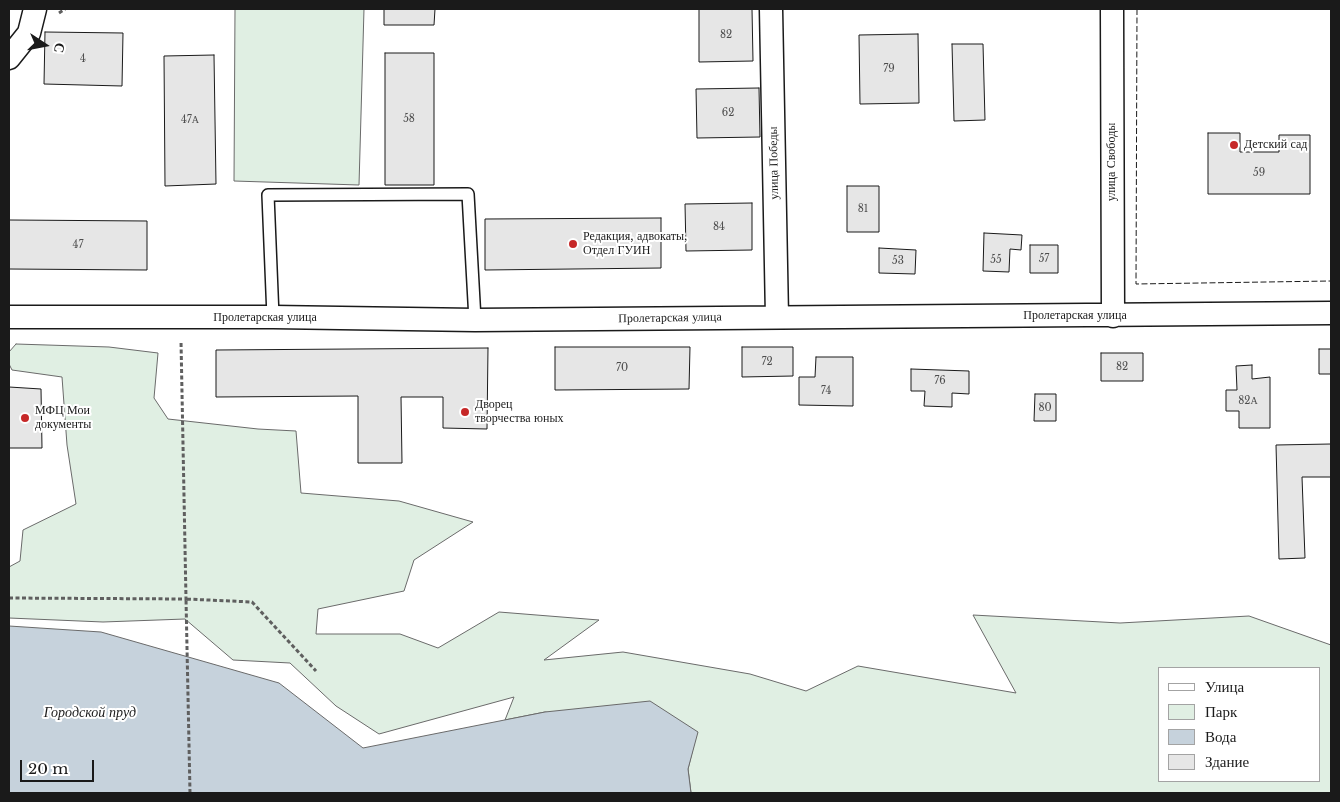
<!DOCTYPE html>
<html>
<head>
<meta charset="utf-8">
<style>
  body { margin:0 }
  #map { position:relative; width:1340px; height:802px; overflow:hidden; background:#fff; font-family:"Libre Baskerville",serif }
  canvas { display:block }
  .frame { position:absolute; inset:0; border:10px solid #1a1a1a; pointer-events:none }
  .legend { position:absolute; left:1158px; top:667px; width:162px; height:115px; box-sizing:border-box; background:#fff; border:1px solid #a3a3a3; margin:0; padding:6px 9px; list-style:none; font-size:15px; color:#1a1a1a }
  .legend li { display:flex; align-items:center; gap:10px; height:25px }
  .legend b { width:25px; border:1px solid #a3a3a3 }
  .north { position:absolute; left:20px; top:20px; width:50px; height:50px; -webkit-text-stroke:4px #fff; paint-order:stroke; rotate:101deg; font-size:14px; font-weight:700; line-height:20px; text-align:center; color:#1a1a1a }
  .north::after { content:''; display:block; margin:auto; width:18px; height:22px; background:#1a1a1a; clip-path:polygon(50% 0,100% 100%,50% 72%,0 100%) }
  .scale { position:absolute; left:20px; top:760px; width:74px; height:22px; box-sizing:border-box; border:2px solid #1a1a1a; border-top:0; padding-left:6px; font-size:15px; line-height:18px; white-space:nowrap; color:#1a1a1a; -webkit-text-stroke:4px #fff; paint-order:stroke }
</style>
</head>
<body>
<div id="map">
<canvas width="1340" height="802"></canvas>
<div class="frame"></div>
<ul class="legend">
<li><b style="height:6px;background:#fff"></b>Улица</li>
<li><b style="height:14px;background:#e0efe3"></b>Парк</li>
<li><b style="height:14px;background:#c6d2dc"></b>Вода</li>
<li><b style="height:14px;background:#e6e6e6"></b>Здание</li>
</ul>
<div class="north">С</div>
<div class="scale">20 m</div>
</div>
<script>
const context = document.querySelector('canvas').getContext('2d');
context.lineJoin = 'round';
function fill(path, color) { context.fillStyle = color; context.fill(path, 'evenodd'); }
const toPath = rows => new Path2D(rows.map(r => 'M' + r).join(''));
function strokePath(path, color, width, dash) { context.strokeStyle = color; context.lineWidth = width; context.lineCap = dash ? 'butt' : 'round'; context.setLineDash(dash || []); context.stroke(path); }
function write(font, color, halo, rows, align = 'center') {
  context.font = font + ' "Libre Baskerville",serif'; context.lineWidth = 4; context.setLineDash([]); context.textBaseline = 'middle'; context.strokeStyle = halo; context.fillStyle = color; for (const [text, x, y, turn = 0] of rows) {
    context.save(); context.translate(x, y); context.rotate((+turn || 0) * Math.PI / 180); context.textAlign = isNaN(turn) ? turn : align; if (halo) context.strokeText(text, 0, 0); context.fillText(text, 0, 0); context.restore();
  }
}
const green = toPath([
  [235,9,364,9,359,185,234,181,235,9],
  [16,344,109,347,158,353,154,398,168,419,258,429,296,431,301,493,399,501,473,522,414,560,404,591,318,609,316,634,400,634,438,648,499,612,599,620,544,660,623,652,750,674,806,691,858,666,1016,693,973,615,1120,623,1249,616,1331,645,1331,793,691,793,688,769,697,732,545,712,505,720,514,697,379,734,336,706,290,663,233,660,185,619,103,622,9,618,9,567,20,561,23,530,76,504,67,445,62,377,12,370,9,364,9,352,16,344],
  [1159,668,1319,668,1319,781,1159,781,1159,668]
]);
fill(green, '#e0efe3');
strokePath(green, '#6a6a6a', 1);
const water = toPath([
  [9,626,101,632,279,683,363,748,545,712,650,701,698,732,688,769,691,793,9,793,9,626]
]);
fill(water, '#c6d2dc');
strokePath(water, '#6a6a6a', 1);
const building = toPath([
  [384,9,435,9,434,25,384,25,384,9],
  [699,9,752,9,753,61,699,62,699,9],
  [45,32,123,33,122,86,44,84,45,32],
  [918,34,919,103,860,104,859,35,918,34],
  [952,44,983,44,985,120,954,121,952,44],
  [385,53,434,53,434,185,385,185,385,53],
  [214,55,216,184,165,186,164,56,214,55],
  [759,88,760,137,697,138,696,89,759,88],
  [1208,133,1240,133,1240,152,1279,152,1279,135,1310,135,1310,194,1208,194,1208,133],
  [847,186,879,186,879,232,847,232,847,186],
  [752,203,752,250,686,251,685,204,752,203],
  [661,218,661,268,485,270,485,219,661,218],
  [9,220,147,221,147,270,9,269,9,220],
  [984,233,1022,235,1021,250,1010,249,1009,272,983,271,984,233],
  [1030,245,1058,245,1058,273,1030,273,1030,245],
  [879,248,916,250,915,274,879,273,879,248],
  [555,347,690,347,689,389,555,390,555,347],
  [742,347,793,347,793,376,742,377,742,347],
  [488,348,487,429,443,428,443,397,401,397,402,463,358,463,358,396,216,397,216,350,488,348],
  [1319,349,1331,349,1331,374,1319,374,1319,349],
  [1101,353,1143,353,1143,381,1101,381,1101,353],
  [816,357,853,357,853,406,799,405,799,377,815,377,816,357],
  [1252,365,1252,379,1270,377,1270,428,1239,428,1239,411,1226,411,1226,390,1237,390,1236,366,1252,365],
  [911,369,969,371,969,394,952,393,952,407,924,406,925,391,911,391,911,369],
  [9,387,41,389,42,448,9,448,9,387],
  [1035,394,1056,394,1056,421,1034,421,1035,394],
  [1331,444,1331,477,1302,477,1305,558,1279,559,1276,445,1331,444]
]);
fill(building, '#e6e6e6');
strokePath(building, '#1a1a1a', 1);
const lane = toPath([
  [273,317,268,195,468,194,475,320]
]);
const street = toPath([
  [771,9,777,317],
  [1112,9,1113,316],
  [9,58,29,33,35,9],
  [9,317,273,317,475,320,1331,313]
]);
strokePath(lane, '#1a1a1a', 14);
strokePath(street, '#1a1a1a', 25);
strokePath(toPath([
  [59,13,65,9],
  [9,598,186,599,181,341],
  [190,793,186,599,252,602,316,671]
]), '#5f5f5f', 3, [4, 2.5]);
strokePath(lane, '#fff', 11);
strokePath(street, '#fff', 22);
strokePath(toPath([
  [1137,9,1136,284,1331,281]
]), '#1a1a1a', 1, [6, 2.5]);
for (const [x, y, r, color] of [
  [1234,145,5,"#c62828"],
  [573,244,5,"#c62828"],
  [465,412,5,"#c62828"],
  [25,418,5,"#c62828"]
]) { const dot = new Path2D(); dot.arc(x, y, r, 0, 2 * Math.PI); context.fillStyle = color; context.fill(dot); strokePath(dot, '#fff', 2); }
write('10px', '#4d4d4d', null, [
  ["82",726,35],
  ["4",83,59],
  ["79",889,69],
  ["62",728,113],
  ["58",409,119],
  ["47А",190,120],
  ["59",1259,173],
  ["81",863,209],
  ["84",719,227],
  ["47",78,245],
  ["57",1044,259],
  ["55",996,260],
  ["53",898,261],
  ["72",767,362],
  ["82",1122,367],
  ["70",622,368],
  ["76",940,381],
  ["74",826,391],
  ["82А",1248,401],
  ["80",1045,408]
]);
write('12px', '#1a1a1a', '#fff', [
  ["Детский сад",1244,145],
  ["Редакция, адвокаты,",583,237],
  ["Отдел ГУИН",583,251],
  ["Дворец",475,405],
  ["творчества юных",475,419],
  ["МФЦ Мои",35,411],
  ["документы",35,425]
], 'left');
write('12px', '#1a1a1a', '#fff', [
  ["улица Свободы",1112,162,-90],
  ["улица Победы",774,163,-91],
  ["Пролетарская улица",1075,316],
  ["Пролетарская улица",265,318],
  ["Пролетарская улица",670,318,-1]
]);
write('italic 14px', '#1a1a1a', '#fff', [
  ["Городской пруд",90,713]
]);
</script>
</body>
</html>
